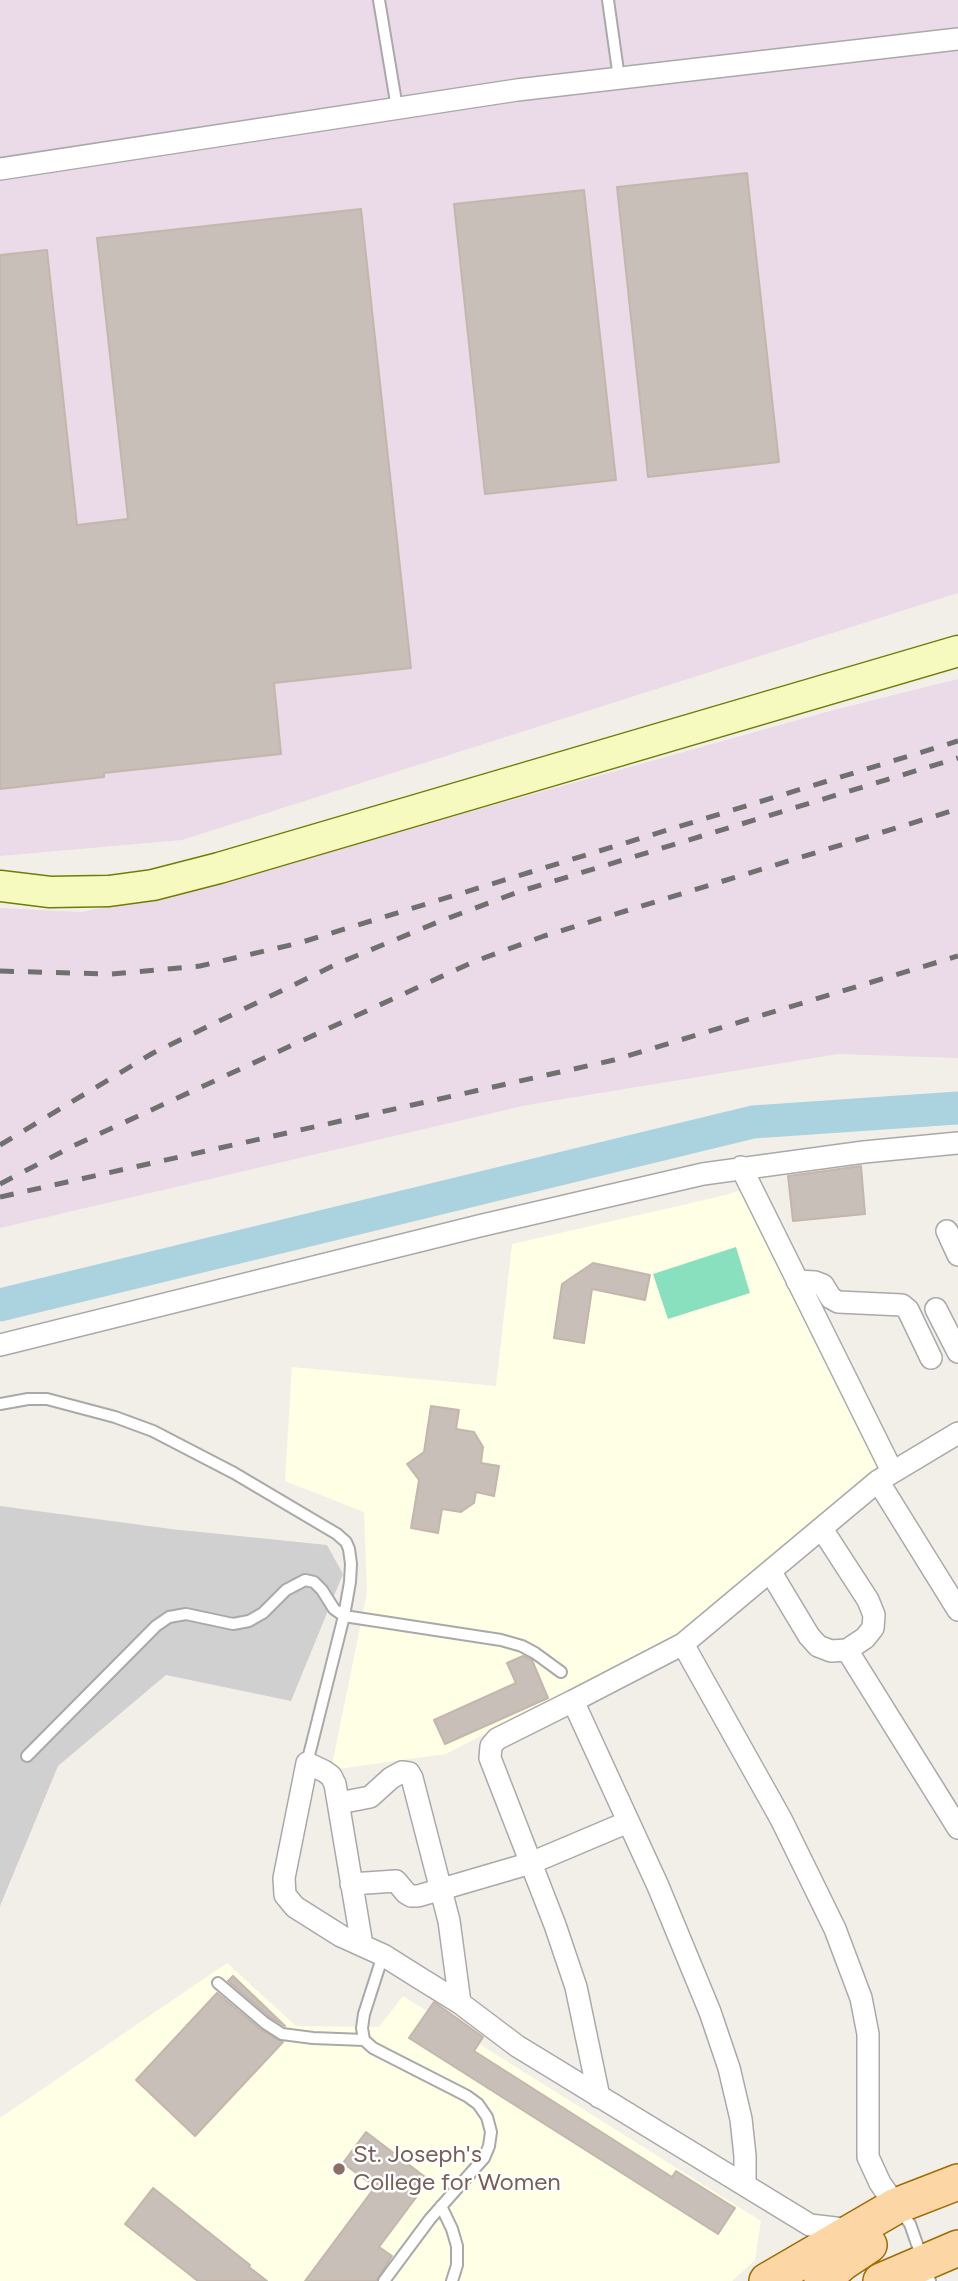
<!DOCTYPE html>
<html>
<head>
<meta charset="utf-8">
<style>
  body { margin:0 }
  canvas { display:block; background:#f2efe9 }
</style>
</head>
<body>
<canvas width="958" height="2281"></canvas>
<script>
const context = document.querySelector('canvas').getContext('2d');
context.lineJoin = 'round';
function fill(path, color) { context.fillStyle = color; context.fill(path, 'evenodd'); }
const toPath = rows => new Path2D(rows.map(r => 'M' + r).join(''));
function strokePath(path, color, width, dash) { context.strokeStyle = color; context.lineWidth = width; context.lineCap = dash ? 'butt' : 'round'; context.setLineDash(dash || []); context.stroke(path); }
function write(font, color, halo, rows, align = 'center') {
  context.font = font + ' Figtree,sans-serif'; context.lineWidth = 5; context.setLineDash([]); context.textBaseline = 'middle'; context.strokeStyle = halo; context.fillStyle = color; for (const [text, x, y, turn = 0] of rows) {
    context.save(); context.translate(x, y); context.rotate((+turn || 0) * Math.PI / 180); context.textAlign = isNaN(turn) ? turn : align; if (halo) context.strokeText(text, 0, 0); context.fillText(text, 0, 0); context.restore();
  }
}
fill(toPath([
  [0,0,958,0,958,593,182,840,0,856],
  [958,679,958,1058,838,1054,527,1105,0,1228,0,908,82,912,219,882,830,711]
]), '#ebdbe8');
fill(toPath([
  [745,1189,879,1465,677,1634,446,1754,331,1770,367,1593,364,1512,285,1481,292,1367,496,1386,512,1244,726,1195],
  [227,1963,296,2026,379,2027,403,1996,761,2221,755,2260,732,2281,0,2281,0,2118]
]), '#ffffe5');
fill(toPath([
  [0,1506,171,1529,327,1545,343,1574,291,1701,166,1675,58,1766,0,1906]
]), '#d0d0d0');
fill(toPath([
  [736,1247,750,1293,668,1319,653,1274]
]), '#88e0be');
strokePath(toPath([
  [0,1305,753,1122,958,1108]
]), '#aad3df', 33);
const building = toPath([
  [747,173,779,462,648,477,617,187,747,173],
  [584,190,616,480,485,494,454,204,584,190],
  [361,209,411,668,274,683,281,754,104,773,104,777,0,789,0,255,47,250,77,525,128,519,97,238,361,209],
  [861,1166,865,1214,793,1221,788,1176,861,1166],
  [593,1263,650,1275,645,1300,592,1289,584,1343,554,1338,562,1284,593,1263],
  [431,1406,459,1410,456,1429,474,1432,483,1447,481,1463,499,1466,494,1496,476,1492,474,1503,461,1512,442,1509,438,1533,411,1528,419,1480,407,1464,424,1452,431,1406],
  [523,1656,532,1660,548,1698,445,1744,434,1720,516,1683,507,1663,523,1656],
  [233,1976,285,2026,270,2017,228,1981,233,1976],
  [217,1993,260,2029,283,2042,195,2136,136,2080,217,1993],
  [434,2002,483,2037,474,2051,672,2177,676,2171,735,2208,718,2234,409,2038,434,2002],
  [366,2132,429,2180,379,2247,392,2256,376,2281,305,2281,375,2187,343,2163,366,2132],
  [153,2188,250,2265,249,2267,267,2281,198,2281,125,2224,153,2188]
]);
fill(building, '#c7bfb8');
strokePath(building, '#c4b6ab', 2);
const lane = toPath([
  [379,0,397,108],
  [608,0,619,78],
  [0,1404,28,1399,47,1399,115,1417,153,1431,234,1473,337,1534,346,1542,349,1549,351,1564,350,1582,344,1616,307,1763],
  [27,1756,156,1626,169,1617,186,1614,233,1624,249,1621,263,1613,286,1590,305,1580,314,1582,322,1590,334,1609,344,1616,501,1640,522,1646,535,1653,561,1672],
  [383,1955,364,2014,362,2028,364,2040,373,2048,467,2096,478,2104,487,2117,491,2132,489,2146,484,2158,430,2219,384,2281],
  [218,1983,265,2023,282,2034,313,2038,364,2040],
  [441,2206,452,2229,457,2246,457,2265,452,2281],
  [900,2211,910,2224,930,2281]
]);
const street = toPath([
  [0,169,517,90,958,39],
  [741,1167,892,1471],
  [947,1231,958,1255],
  [797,1281,815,1282,823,1285,831,1298,838,1302,902,1305,908,1310,931,1358],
  [936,1309,958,1352],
  [0,1345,479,1226,703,1174,864,1152,958,1143],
  [878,1481,958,1610],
  [770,1571,809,1636,818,1646,831,1651,847,1650,865,1638,873,1628,874,1615,868,1600,822,1529],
  [683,1644,573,1701,658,1886,710,2012,729,2068,741,2119,745,2156,745,2184],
  [847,1650,958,1828],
  [573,1701,497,1739,491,1746,490,1758,555,1925,576,1987,599,2097],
  [339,1803,370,1797,391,1778,402,1772,409,1773,412,1778,449,1921,460,2003],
  [351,1884,396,1881,406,1893,411,1896,418,1896,531,1863,628,1822],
  [362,1945,335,1784,331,1776,324,1771,307,1763,284,1878,285,1895,295,1907,341,1936,383,1955,418,1977,460,2003,517,2046,810,2225,852,2230],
  [896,2206,880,2183,868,2157,868,2034,861,1998,835,1929,781,1819,683,1644,878,1481,958,1433]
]);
const secondary = toPath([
  [0,886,50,892,109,891,153,885,219,868,958,651]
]);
const primary = toPath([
  [767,2281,896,2206,958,2182],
  [822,2281,842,2263,869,2245],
  [881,2281,958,2248]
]);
strokePath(lane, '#a9a9a9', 14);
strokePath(street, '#a9a9a9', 24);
strokePath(secondary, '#707d05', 33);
strokePath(primary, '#a06b00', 38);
strokePath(lane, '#fff', 10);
strokePath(street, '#fff', 21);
strokePath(secondary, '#f7fabf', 30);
strokePath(primary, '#fcd6a4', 35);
strokePath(toPath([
  [0,971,111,974,200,966,299,943,958,741],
  [0,1145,153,1053,339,963,438,922,518,892,958,758],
  [0,1184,73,1146,473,962,544,936,958,809],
  [0,1197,614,1060,958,956]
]), '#707070', 5, [14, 14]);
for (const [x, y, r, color] of [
  [339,2169,7,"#8d6e63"]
]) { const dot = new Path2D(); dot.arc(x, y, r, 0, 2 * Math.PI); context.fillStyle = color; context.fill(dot); strokePath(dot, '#fff', 2.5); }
write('24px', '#785e54', '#fff', [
  ["St. Joseph's",353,2155],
  ["College for Women",353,2183]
], 'left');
</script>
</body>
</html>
